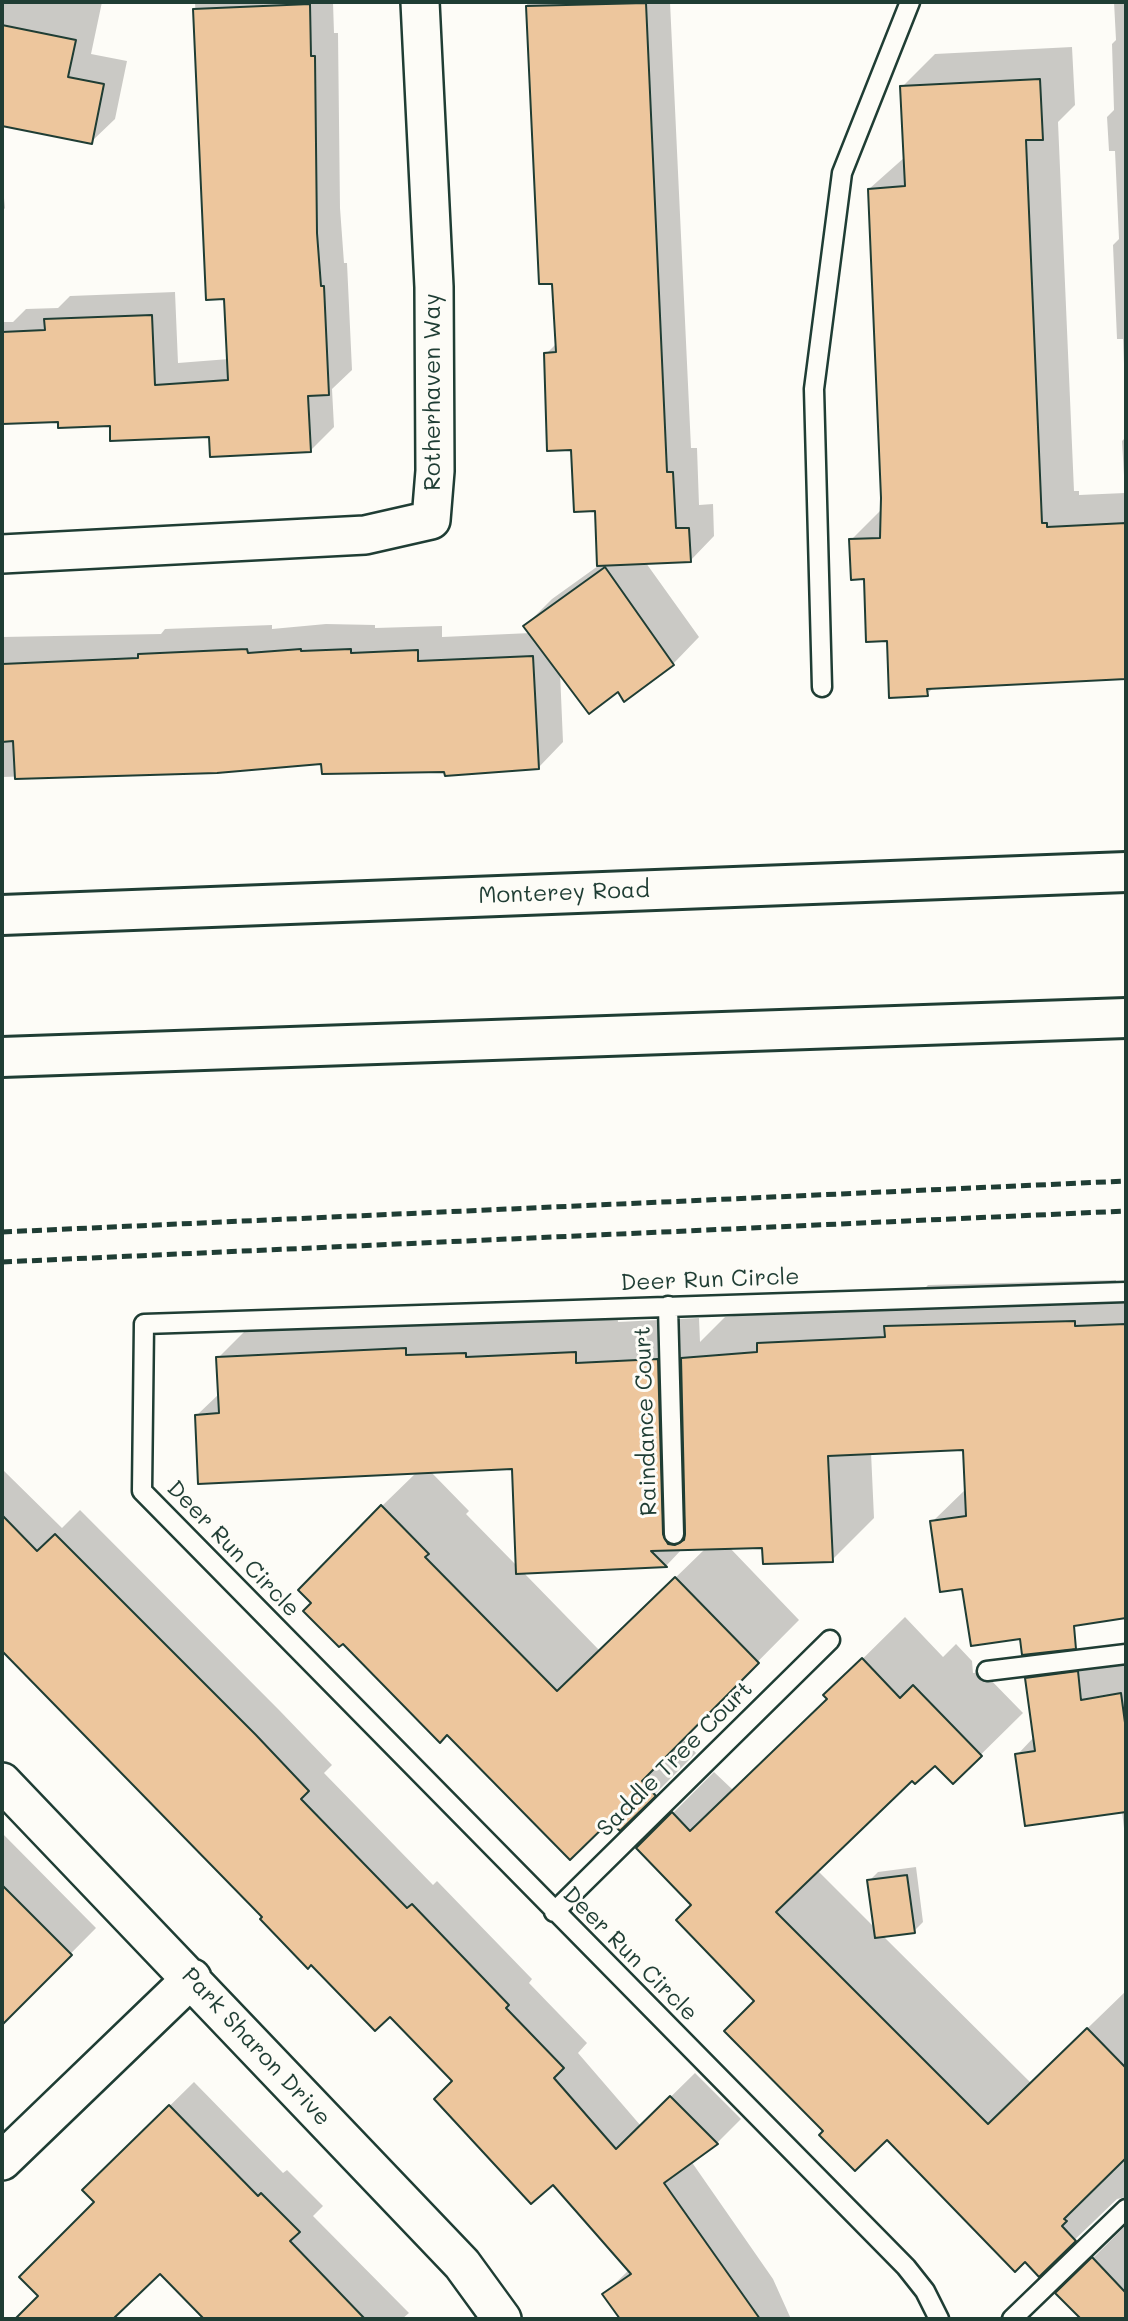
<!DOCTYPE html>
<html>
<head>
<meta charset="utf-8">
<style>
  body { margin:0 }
  #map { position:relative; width:1128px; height:2321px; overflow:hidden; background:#fdfcf7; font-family:Mali,sans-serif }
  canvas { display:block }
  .frame { position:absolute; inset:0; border:4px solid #1f3d34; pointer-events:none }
</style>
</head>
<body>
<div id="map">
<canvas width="1128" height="2321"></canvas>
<div class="frame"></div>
</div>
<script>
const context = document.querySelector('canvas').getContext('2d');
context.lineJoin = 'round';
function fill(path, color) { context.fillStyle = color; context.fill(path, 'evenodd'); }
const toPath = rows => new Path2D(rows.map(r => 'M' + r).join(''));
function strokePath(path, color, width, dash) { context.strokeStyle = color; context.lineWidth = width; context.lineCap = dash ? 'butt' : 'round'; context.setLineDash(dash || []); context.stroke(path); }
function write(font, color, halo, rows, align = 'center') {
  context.font = font + ' Mali,sans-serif'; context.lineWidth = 6; context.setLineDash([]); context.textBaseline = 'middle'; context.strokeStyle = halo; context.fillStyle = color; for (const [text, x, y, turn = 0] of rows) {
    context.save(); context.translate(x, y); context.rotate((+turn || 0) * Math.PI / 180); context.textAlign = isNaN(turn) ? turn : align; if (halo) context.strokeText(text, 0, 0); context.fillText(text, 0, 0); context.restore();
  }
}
fill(toPath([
  [2,2,102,2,91,54,127,61,115,119,91,142,2,124],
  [195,2,333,2,334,33,338,33,340,208,344,263,347,263,352,370,332,389,334,427,310,451,211,435,111,424,59,420,6,422,2,427,2,322,13,322,26,309,58,308,70,296,175,292,178,363,229,359,226,297,207,298],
  [527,2,670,2,691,448,697,448,699,505,713,504,714,536,690,561,646,563,699,637,673,664,618,690,560,672,563,742,538,768,446,770,323,762,217,771,2,777,2,637,161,634,165,629,272,625,272,629,326,624,375,625,375,628,442,626,442,637,531,633,525,626,552,599,598,566,596,509,573,449,546,354,558,342,554,282,540,283],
  [1114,2,1126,2,1126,415,1123,339,1117,339,1113,245,1119,239,1115,151,1109,151,1107,117,1114,110,1112,44,1116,40],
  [1072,47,1075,105,1058,122,1074,491,1079,491,1079,495,1125,493,1122,441,1126,437,1126,678,934,687,927,694,888,639,851,540,883,508,869,189,905,157,902,87,935,54],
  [2,178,5,208,2,212],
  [1116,1280,1116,1285,1126,1284,1126,1616,971,1639,964,1587,932,1522,967,1488,965,1448,871,1452,874,1518,832,1560,764,1546,729,1547,799,1620,682,1738,696,1753,620,1829,382,1506,417,1472,197,1415,220,1393,218,1358,260,1316,617,1311,618,1322,699,1318,700,1342,725,1317,917,1296,928,1285],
  [514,1467,517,1566,466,1514,469,1511,430,1471],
  [683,1548,706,1548,600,1651,523,1572,666,1566],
  [2,1469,62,1528,80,1510,280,1711,332,1765,324,1773,433,1885,437,1881,532,1979,529,1983,587,2043,578,2053,641,2126,695,2073,741,2119,717,2143,691,2161,773,2279,791,2319,622,2319,604,2294,629,2270,553,2182,390,2015,264,1917,2,1648],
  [905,1617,943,1657,956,1644,972,1661,973,1673,983,1672,1023,1713,953,1782,935,1763,912,1778,817,1870,875,1928,869,1881,878,1872,916,1867,923,1922,914,1931,882,1935,1031,2083,1126,1991,1126,2197,1117,2199,1039,2274,887,2138,826,2131,756,2001,694,1905,638,1848,714,1772,733,1790,829,1698,826,1695],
  [1126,1652,1126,1846,1122,1811,1017,1755,1035,1736,1030,1701,1072,1660],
  [2,1833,96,1928,2,2023],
  [194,2082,283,2173,287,2170,323,2206,313,2216,409,2313,402,2319,206,2319,160,2271,109,2319,18,2319,41,2296,97,2202,84,2190],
  [1126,2225,1126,2319,1084,2319,1058,2293]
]), '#0003');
const building = toPath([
  [646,3,667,472,673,472,676,528,689,528,691,562,597,566,595,511,574,512,571,450,547,451,544,353,556,352,552,284,539,284,526,6,646,3],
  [310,4,311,56,315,56,317,233,321,286,324,286,329,395,308,396,311,452,210,457,209,437,110,441,110,426,58,428,58,422,2,424,2,332,45,330,44,319,152,315,155,385,228,380,224,299,206,300,193,9,310,4],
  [2,25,76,40,68,77,104,84,92,144,2,126,2,25],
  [1040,79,1043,140,1026,140,1042,523,1047,523,1047,527,1126,523,1126,679,927,689,928,696,889,698,887,641,866,642,864,579,851,580,849,539,880,538,881,498,868,189,905,186,900,86,1040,79],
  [605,567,674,665,624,702,618,692,589,714,523,626,605,567],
  [247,649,248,653,301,649,301,651,351,649,351,653,418,650,418,661,533,656,539,769,445,776,444,772,322,774,321,764,217,773,15,779,13,741,2,742,2,664,138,658,138,654,247,649],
  [1075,1321,1075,1326,1126,1324,1126,1618,1074,1626,1076,1649,1022,1655,1020,1639,971,1646,962,1589,940,1592,930,1521,966,1516,963,1450,828,1456,833,1562,763,1564,762,1548,651,1551,667,1567,516,1574,512,1469,198,1484,195,1415,219,1413,216,1357,406,1348,406,1355,466,1353,466,1357,576,1352,576,1363,658,1359,663,1534,668,1544,675,1545,684,1540,685,1534,681,1358,757,1352,757,1343,885,1337,884,1326,1075,1321],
  [381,1505,429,1554,425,1557,557,1691,675,1577,759,1663,642,1781,656,1796,620,1831,610,1821,570,1860,447,1735,440,1743,343,1644,339,1647,303,1611,311,1603,298,1590,381,1505],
  [2,1515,37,1551,55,1534,256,1735,309,1791,301,1799,407,1908,412,1904,509,2005,506,2008,564,2068,554,2078,616,2149,670,2096,718,2144,664,2183,760,2319,620,2319,602,2294,631,2274,553,2185,531,2204,434,2099,452,2081,390,2017,375,2031,311,1965,308,1969,260,1919,262,1917,2,1651,2,1515],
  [862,1658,900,1698,913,1685,982,1756,953,1784,935,1766,915,1784,912,1781,776,1912,988,2124,1087,2028,1126,2068,1126,2158,1064,2219,1067,2221,1062,2226,1076,2241,1039,2277,1025,2262,1015,2272,887,2140,855,2171,819,2135,823,2131,724,2031,754,2001,676,1920,691,1905,636,1848,672,1812,690,1831,827,1699,823,1695,862,1658],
  [1078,1671,1081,1700,1121,1693,1126,1730,1126,1812,1025,1826,1015,1754,1035,1751,1025,1678,1078,1671],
  [907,1875,915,1933,875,1938,867,1880,907,1875],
  [2,1885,72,1955,2,2025,2,1885],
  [169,2105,258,2196,261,2193,300,2232,290,2241,365,2319,204,2319,160,2274,113,2319,15,2319,38,2296,19,2277,94,2202,82,2190,169,2105],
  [1092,2257,1126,2293,1126,2319,1081,2319,1055,2293,1092,2257]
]);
fill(building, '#edc69d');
strokePath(building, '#1f3d34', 2);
const lane = toPath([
  [822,687,814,389,842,173,910,2],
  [668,1306,674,1534],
  [987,1671,1126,1654],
  [554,1912,830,1640],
  [939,2319,925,2291,906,2267,142,1491,144,1324,1126,1292],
  [1012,2319,1126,2209]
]);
const street = toPath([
  [2,554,365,535,431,520,435,471,434,287,420,2],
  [2,1782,462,2264,502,2319],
  [2,2161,192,1978]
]);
const primary = toPath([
  [2,915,1126,872],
  [2,1057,1126,1018]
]);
strokePath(lane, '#1f3d34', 23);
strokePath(street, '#1f3d34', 42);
strokePath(primary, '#1f3d34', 44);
strokePath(lane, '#fdfcf7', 18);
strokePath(street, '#fdfcf7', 37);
strokePath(primary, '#fdfcf7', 38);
strokePath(toPath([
  [2,1232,1126,1181],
  [2,1262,1126,1211]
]), '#1f3d34', 5, [10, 5]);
write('23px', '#1f3d34', '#fdfcf7', [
  ["Rotherhaven Way",433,392,-90],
  ["Monterey Road",564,893,-2],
  ["Deer Run Circle",710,1280,-2],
  ["Raindance Court",646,1421,-92],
  ["Deer Run Circle",233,1549,46],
  ["Saddle Tree Court",675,1759,-45],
  ["Deer Run Circle",630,1954,45],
  ["Park Sharon Drive",256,2047,47]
]);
</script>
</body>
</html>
